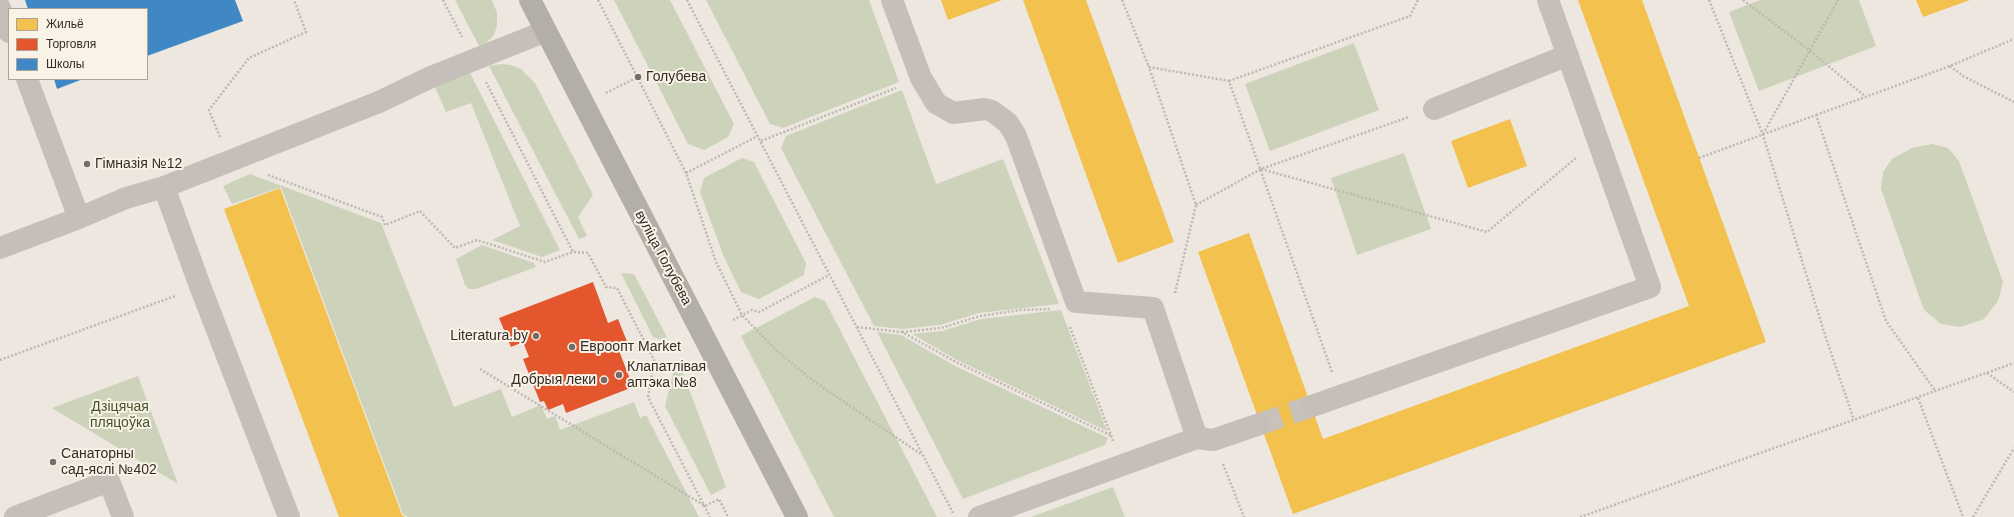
<!DOCTYPE html>
<html>
<head>
<meta charset="utf-8">
<style>
  body { margin:0 }
  #map { position:relative; width:2014px; height:517px; overflow:hidden; background:#ede7e0; font-family:Arial,sans-serif }
  canvas { display:block }
  .legend { position:absolute; left:8px; top:8px; width:140px; height:72px; box-sizing:border-box; background:#f9f2e7; border:1px solid #aba39a; margin:0; padding:5px 7px; list-style:none; font-size:12px; color:#362c27 }
  .legend li { display:flex; align-items:center; gap:8px; height:20px }
  .legend b { width:20px; border:1px solid #aba39a }
</style>
</head>
<body>
<div id="map">
<canvas width="2014" height="517"></canvas>
<ul class="legend">
<li><b style="height:11px;background:#f2c14e"></b>Жильё</li>
<li><b style="height:11px;background:#e4572e"></b>Торговля</li>
<li><b style="height:11px;background:#3f88c5"></b>Школы</li>
</ul>
</div>
<script>
const context = document.querySelector('canvas').getContext('2d');
context.lineJoin = 'round';
function fill(path, color) { context.fillStyle = color; context.fill(path, 'evenodd'); }
const toPath = rows => new Path2D(rows.map(r => 'M' + r).join(''));
function strokePath(path, color, width, dash) { context.strokeStyle = color; context.lineWidth = width; context.lineCap = dash ? 'butt' : 'round'; context.setLineDash(dash || []); context.stroke(path); }
function write(font, color, halo, rows, align = 'center') {
  context.font = font + ' Arial,sans-serif'; context.lineWidth = 4; context.setLineDash([]); context.textBaseline = 'middle'; context.strokeStyle = halo; context.fillStyle = color; for (const [text, x, y, turn = 0] of rows) {
    context.save(); context.translate(x, y); context.rotate((+turn || 0) * Math.PI / 180); context.textAlign = isNaN(turn) ? turn : align; if (halo) context.strokeText(text, 0, 0); context.fillText(text, 0, 0); context.restore();
  }
}
fill(toPath([
  [455,0,492,0,497,13,497,25,494,35,486,43,479,46],
  [614,0,670,0,734,124,728,137,704,150,688,144],
  [706,0,869,0,899,82,783,128,770,124],
  [1760,0,1859,0,1876,46,1759,91,1729,12],
  [1354,43,1379,110,1270,151,1245,84],
  [501,64,511,65,521,69,535,83,593,195,578,217,587,236,579,239,489,66],
  [470,73,560,250,542,257,492,240,520,226,471,103,446,112,435,87],
  [902,90,936,184,1003,159,1059,304,979,313,940,325,902,329,874,326,781,148,786,136],
  [1932,144,1948,148,1959,161,2003,282,1998,301,1984,319,1960,327,1941,324,1924,310,1881,189,1883,172,1892,159,1912,148],
  [1404,153,1431,229,1357,255,1331,178],
  [742,158,754,162,806,263,804,275,759,299,741,292,724,257,700,192,704,178],
  [250,174,381,223,454,407,501,389,512,417,541,405,547,419,555,416,560,430,634,402,640,418,646,415,699,517,408,517,403,514,281,187,232,204,223,186],
  [482,245,534,263,536,267,476,289,469,289,465,285,456,259],
  [621,273,634,274,667,337,662,340,653,337],
  [815,297,825,301,937,517,834,517,741,336],
  [1061,310,1107,431,957,360,912,334,942,331,981,319],
  [877,332,901,335,955,366,1108,438,1105,445,963,499],
  [679,363,726,487,711,495,665,406,675,365],
  [138,376,178,484,52,408],
  [1113,487,1125,517,1031,517]
]), '#cdd2ba');
fill(toPath([
  [941,0,1002,0,948,20],
  [1023,0,1086,0,1174,242,1118,263],
  [1578,0,1642,0,1766,342,1293,514,1198,252,1249,233,1323,439,1689,306],
  [1916,0,1970,0,1923,17],
  [1510,119,1527,166,1468,188,1451,141],
  [280,188,402,515,405,517,339,517,224,209]
]), '#f2c14e');
fill(toPath([
  [593,282,608,323,618,319,628,344,618,348,633,387,566,413,563,404,548,410,544,401,540,402,523,359,529,357,523,342,511,347,499,318]
]), '#e4572e');
fill(toPath([
  [25,0,235,0,243,21,147,56,147,9,28,9],
  [54,79,83,79,57,89]
]), '#3f88c5');
strokePath(toPath([
  [1260,424,1312,406]
]), '#c8c2bb', 22, [22, 11]);
strokePath(toPath([
  [443,0,462,37],
  [598,0,686,173,716,262,742,315,777,351,815,382,922,455],
  [687,0,953,513],
  [1122,0,1149,67],
  [1709,0,1763,135,1825,335,1854,420],
  [1743,0,1809,50,1866,97],
  [1950,66,1963,76,2014,102],
  [1229,81,1410,16,1418,0],
  [486,82,573,252,588,253,606,287,617,288,654,360,648,397,710,517],
  [606,93,638,77],
  [1816,115,1950,66,2014,39],
  [1763,134,1838,0],
  [220,137,209,110,249,58,306,32,294,0],
  [761,141,896,88],
  [1699,158,1816,115,1886,321,1936,392],
  [1261,169,1487,232,1576,158],
  [686,173,758,136],
  [268,175,382,217,385,225,420,211,455,248,477,240,545,262,573,252],
  [1196,205,1261,169,1409,117],
  [1175,293,1196,205,1149,67,1229,81,1332,372],
  [733,320,752,310,759,312,829,275],
  [857,327,902,332,956,362,1112,436],
  [1070,327,1113,441],
  [902,332,941,328,980,316,1020,310,1050,309],
  [0,360,175,296],
  [480,369,705,506,719,499,728,517],
  [1987,373,2014,392],
  [1918,398,1963,517],
  [1223,464,1244,517],
  [1580,517,2014,363],
  [1973,517,2014,448]
]), '#beb8b2', 2.5, [2, 2]);
strokePath(toPath([
  [892,0,921,78,936,103,953,113,985,109,992,111,1008,123,1016,136,1076,302,1153,308,1197,438],
  [0,8,9,32],
  [27,79,79,218],
  [1434,109,1568,55],
  [164,187,200,286,289,517],
  [0,248,79,218,126,198,164,187,379,102,431,77,546,31],
  [1312,406,1650,287,1548,0],
  [15,517,109,481,123,517],
  [979,517,1197,438,1213,440,1260,424]
]), '#c6bfb9', 22);
strokePath(toPath([
  [530,0,797,517]
]), '#b4aea9', 22);
for (const [x, y, r, color] of [
  [638,77,4,"#766d68"],
  [87,164,4,"#766d68"],
  [536,336,4,"#766d68"],
  [572,347,4,"#766d68"],
  [619,375,4,"#766d68"],
  [604,380,4,"#766d68"],
  [53,462,4,"#766d68"]
]) { const dot = new Path2D(); dot.arc(x, y, r, 0, 2 * Math.PI); context.fillStyle = color; context.fill(dot); strokePath(dot, '#f9f2e7', 1.5); }
write('14px', '#362c27', '#f9f2e7', [
  ["Голубева",646,77],
  ["Гімназія №12",95,164],
  ["Literatura.by",528,336,"right"],
  ["Евроопт Market",580,347],
  ["Клапатлівая",627,367],
  ["аптэка №8",627,383],
  ["Добрыя леки",596,380,"right"],
  ["Санаторны",61,454],
  ["сад-яслі №402",61,470]
], 'left');
write('14px', '#362c27', '#f9f2e7', [
  ["вуліца Голубева",663,258,62]
]);
write('14px', '#44542b', '#f9f2e7', [
  ["Дзіцячая",120,407],
  ["пляцоўка",120,423]
]);
</script>
</body>
</html>
